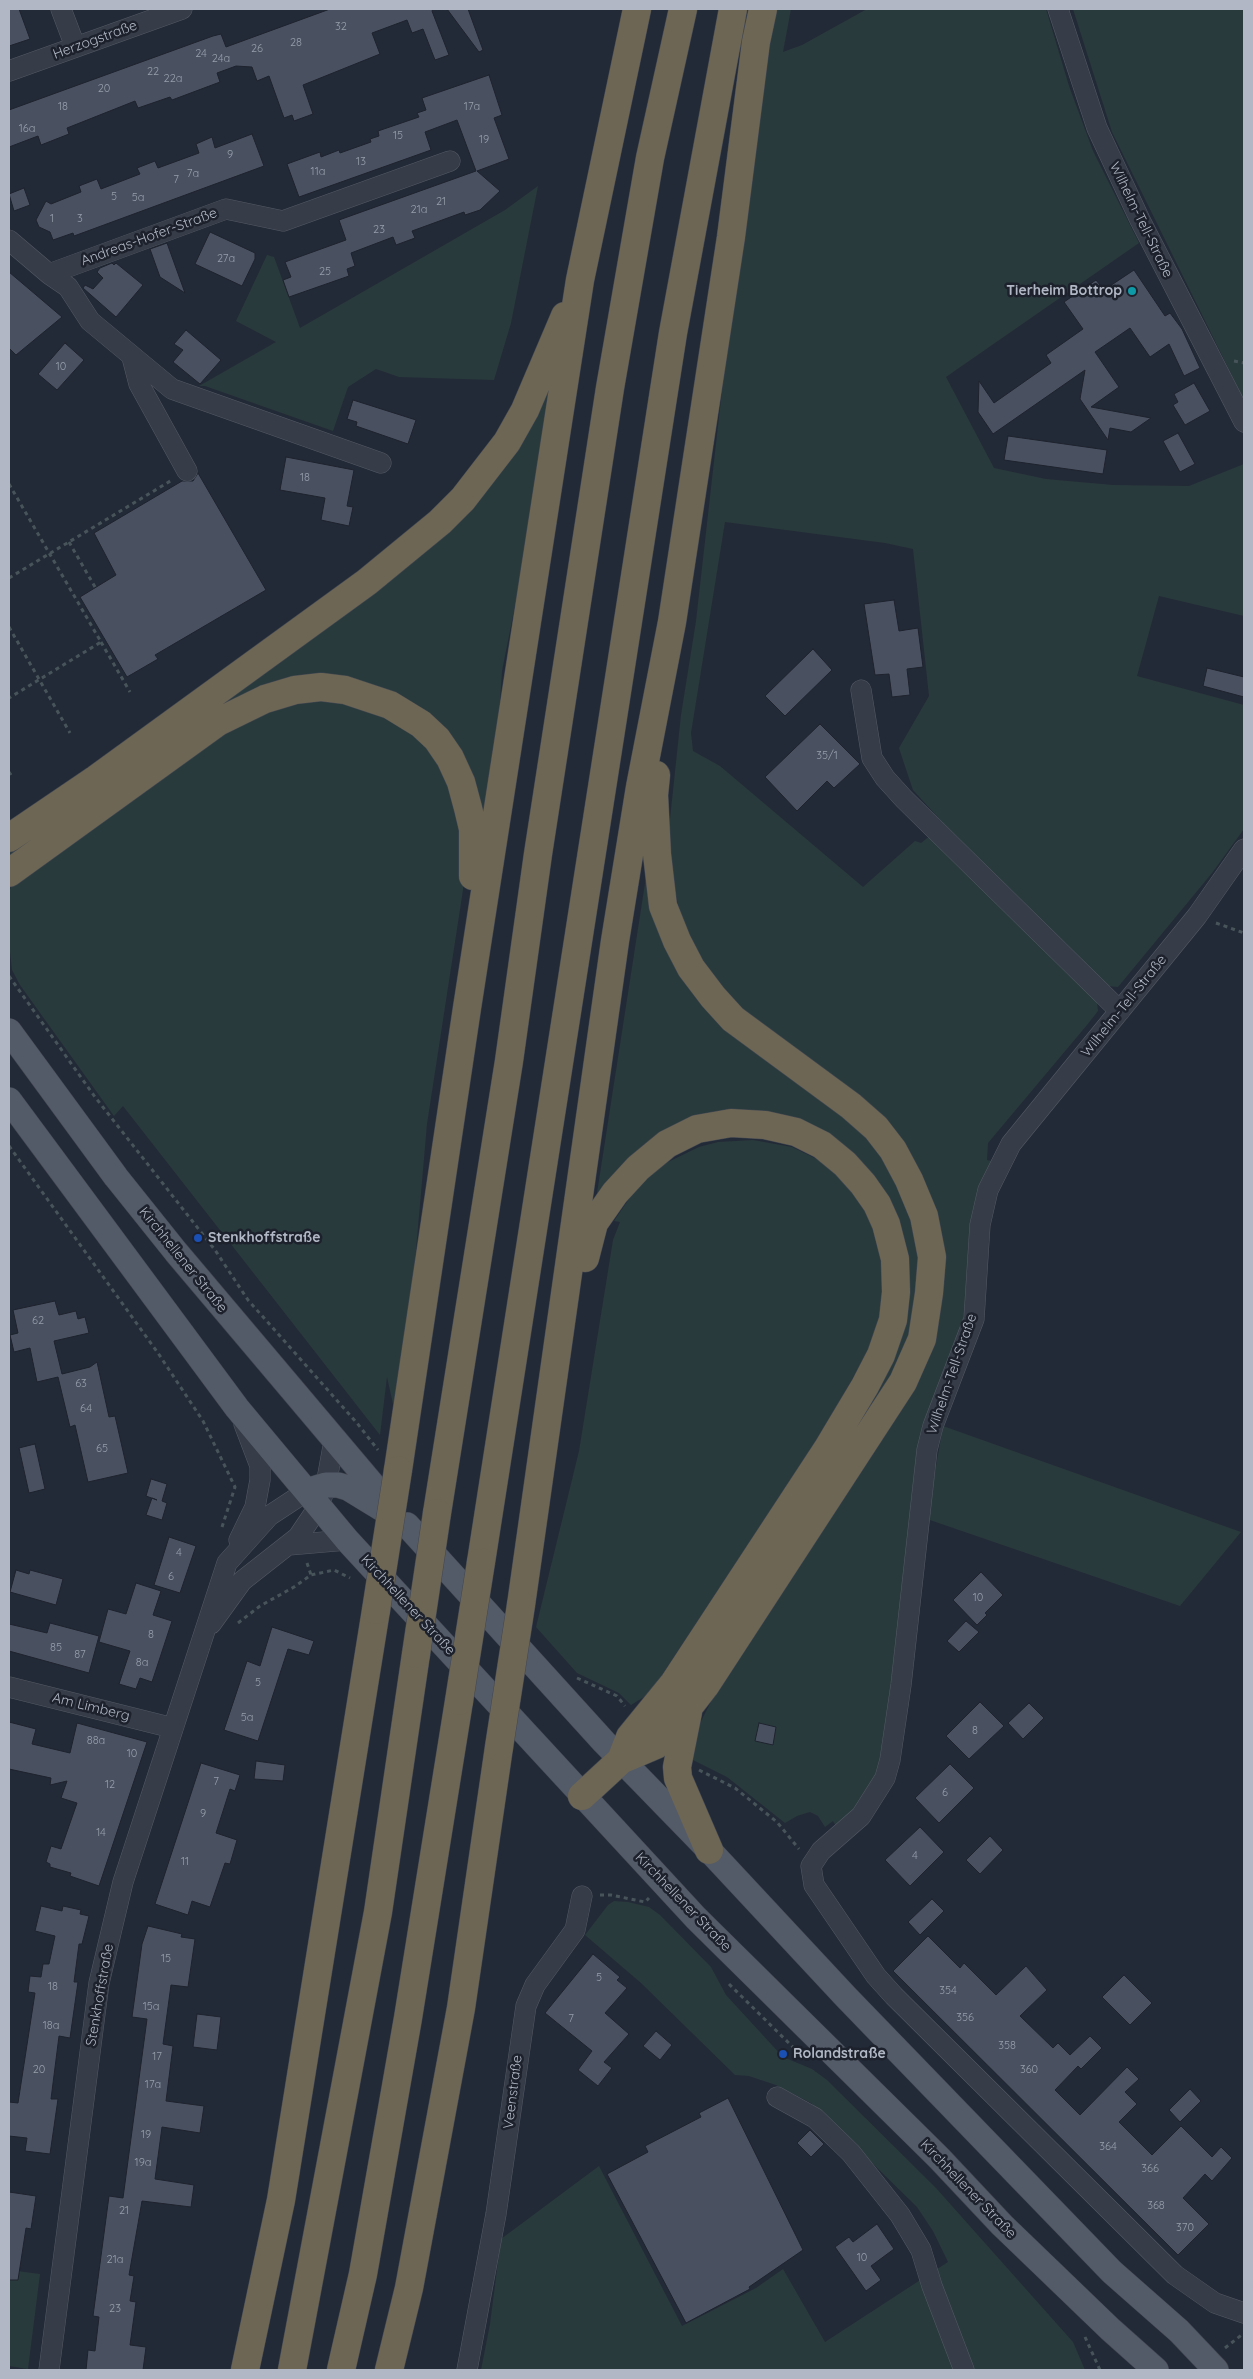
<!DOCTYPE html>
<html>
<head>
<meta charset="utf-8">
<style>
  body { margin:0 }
  #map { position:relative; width:1253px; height:2379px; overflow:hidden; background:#232a37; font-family:Quicksand,sans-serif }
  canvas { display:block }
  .frame { position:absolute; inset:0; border:10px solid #b1b7c4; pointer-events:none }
</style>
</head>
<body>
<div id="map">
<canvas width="1253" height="2379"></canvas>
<div class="frame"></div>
</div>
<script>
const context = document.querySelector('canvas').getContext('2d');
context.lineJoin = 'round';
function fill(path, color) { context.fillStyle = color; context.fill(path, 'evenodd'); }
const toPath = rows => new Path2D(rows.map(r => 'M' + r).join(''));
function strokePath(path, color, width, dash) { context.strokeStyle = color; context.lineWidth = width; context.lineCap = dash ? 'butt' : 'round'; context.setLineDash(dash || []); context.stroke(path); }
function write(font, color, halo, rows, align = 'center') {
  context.font = font + ' Quicksand,sans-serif'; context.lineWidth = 5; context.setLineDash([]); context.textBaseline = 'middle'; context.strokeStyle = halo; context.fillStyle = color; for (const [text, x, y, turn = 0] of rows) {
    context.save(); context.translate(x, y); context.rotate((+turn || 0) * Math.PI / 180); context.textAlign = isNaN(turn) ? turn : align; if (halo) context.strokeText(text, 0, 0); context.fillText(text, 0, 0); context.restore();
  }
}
fill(toPath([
  [775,9,791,9,783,52,802,45,867,9,1046,9,1069,86,1093,151,1139,243,946,377,994,468,1046,479,1113,485,1189,486,1244,464,1244,616,1159,596,1137,676,1244,705,1244,829,1212,873,1118,987,1107,986,944,824,913,790,899,748,929,696,913,549,885,543,725,522,691,733,693,751,720,766,863,887,915,841,921,843,931,835,1097,1002,1098,1011,1087,1025,988,1143,987,1160,992,1161,961,1331,949,1362,888,1735,871,1790,837,1828,833,1821,825,1827,818,1816,810,1812,797,1816,785,1823,727,1777,687,1757,691,1741,725,1674,917,1372,924,1187,737,1009,700,959,686,932,677,901,671,867,668,838,681,715,696,621,726,355],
  [1073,9,1244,9,1244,400,1112,132],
  [538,186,511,323,494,380,399,377,376,369,348,387,333,431,205,386,199,386,276,342,236,321,267,255,274,257,300,328,505,210],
  [551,377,526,550,502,671,497,747,485,820,460,756,318,677,9,863,9,852,44,831,398,571],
  [308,697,374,708,426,743,457,799,465,866,463,890,427,1124,414,1273,395,1402,393,1404,387,1377,380,1435,123,1106,114,1116,20,985,12,970,9,943,9,890,15,883,247,716],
  [646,877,657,906,785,1068,877,1145,910,1204,920,1262,911,1331,890,1380,848,1442,900,1332,861,1166,724,1118,602,1195,597,1193],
  [753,1140,792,1147,823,1162,845,1183,869,1215,885,1265,882,1310,868,1351,824,1429,660,1678,647,1695,631,1705,619,1693,577,1673,536,1627,579,1451,613,1240,620,1222,614,1221,635,1190,662,1165,699,1147,718,1142],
  [943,1426,1241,1532,1180,1606,927,1519],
  [614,1901,628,1902,649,1907,660,1915,711,1967,726,1995,783,2057,812,2069,827,2080,936,2188,1073,2342,1085,2370,481,2370,490,2324,501,2239,599,2166,682,2326,756,2288,783,2269,825,2342,948,2262,933,2231,917,2207,811,2103,776,2085,749,2076,735,2075,641,1983,585,1935,608,1905],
  [9,2270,40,2274,28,2369,9,2366]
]), '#293a3c');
const building = toPath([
  [9,9,19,9,30,39,9,46,9,9],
  [330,9,433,9,432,11,449,55,435,60,423,29,412,33,407,20,372,33,380,54,303,85,313,114,294,121,292,115,284,118,269,76,257,81,252,67,236,66,217,73,220,82,172,100,170,97,138,108,135,101,67,128,69,134,41,145,38,136,9,147,9,110,213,36,221,34,226,47,330,9],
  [447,9,468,9,483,50,479,52,447,9],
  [489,75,502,115,494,118,509,159,477,171,500,191,480,210,465,215,464,212,412,231,415,238,396,245,393,237,351,253,355,266,347,269,349,276,289,297,283,280,291,277,285,262,346,240,339,220,476,171,457,120,425,132,431,150,299,197,287,164,320,152,321,157,339,150,340,153,371,142,370,139,379,136,378,131,419,117,417,113,426,110,422,98,489,75],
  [252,134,264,166,74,236,73,233,53,240,50,232,39,227,36,220,46,201,51,204,81,192,79,186,97,179,101,189,140,174,137,168,155,161,158,168,199,153,196,144,212,137,215,148,252,134],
  [24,188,30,205,14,211,9,194,24,188],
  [210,232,255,253,255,259,242,286,195,264,210,232],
  [167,243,185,293,160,277,150,249,167,243],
  [112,263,114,265,116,263,143,285,116,317,83,288,85,285,93,289,103,278,97,272,100,268,112,263],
  [1134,270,1165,316,1170,313,1182,329,1200,368,1184,376,1169,344,1150,357,1130,328,1095,352,1119,387,1091,407,1151,418,1131,432,1110,428,1108,440,1080,399,1085,370,993,434,978,412,979,381,994,403,1051,363,1046,355,1083,329,1064,302,1096,280,1104,290,1134,270],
  [9,272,62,317,16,355,9,348,9,272],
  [186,330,221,360,200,384,173,362,183,350,174,344,186,330],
  [65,343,84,360,57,390,38,374,65,343],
  [1194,383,1210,411,1185,425,1173,405,1178,402,1174,394,1194,383],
  [353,400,416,420,408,444,356,426,357,422,347,419,353,400],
  [1178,433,1195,464,1180,472,1163,441,1178,433],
  [1008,436,1107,450,1103,474,1004,460,1008,436],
  [286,457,354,470,347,506,353,507,349,526,321,520,325,498,280,490,286,457],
  [198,473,266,590,155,655,158,659,127,677,80,597,116,575,94,533,182,481,193,481,198,473],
  [894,600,899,631,918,628,923,667,907,669,910,695,892,697,889,674,875,675,864,604,894,600],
  [813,649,832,670,785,716,765,696,813,649],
  [1207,668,1244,677,1244,697,1203,686,1207,668],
  [820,724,860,764,834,788,827,781,797,811,765,777,820,724],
  [55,1301,59,1315,76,1311,78,1319,85,1317,89,1333,54,1341,62,1374,90,1367,97,1362,109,1417,115,1416,128,1473,88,1482,75,1425,70,1427,58,1377,37,1382,30,1348,14,1352,10,1335,18,1333,13,1310,55,1301],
  [35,1444,45,1489,29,1493,19,1448,35,1444],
  [151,1479,167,1484,162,1501,167,1503,162,1520,146,1515,152,1498,157,1500,146,1496,151,1479],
  [169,1537,196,1546,180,1593,154,1585,169,1537],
  [16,1570,29,1574,30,1570,63,1579,56,1605,10,1592,16,1570],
  [981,1572,1003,1595,985,1613,987,1615,977,1625,953,1600,981,1572],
  [136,1583,161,1591,153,1615,172,1621,152,1682,140,1678,136,1689,119,1684,130,1651,99,1642,108,1609,126,1614,136,1583],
  [966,1621,979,1632,959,1652,947,1641,966,1621],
  [50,1623,99,1636,89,1673,9,1651,9,1624,47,1633,50,1623],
  [272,1627,314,1641,309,1655,288,1649,258,1741,224,1730,247,1661,260,1666,272,1627],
  [980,1702,1004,1726,969,1759,946,1736,980,1702],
  [1029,1703,1044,1718,1023,1739,1008,1723,1029,1703],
  [9,1722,36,1729,32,1744,70,1753,77,1723,147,1742,99,1886,70,1876,71,1873,50,1867,50,1864,46,1862,51,1846,61,1849,77,1803,61,1798,67,1781,50,1785,51,1778,9,1769,9,1722],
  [759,1723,776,1727,773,1745,755,1741,759,1723],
  [256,1761,285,1765,283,1781,254,1779,256,1761],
  [201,1763,240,1775,235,1791,230,1789,216,1833,237,1840,230,1864,225,1863,210,1907,192,1901,188,1915,155,1904,201,1763],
  [950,1764,974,1788,939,1823,915,1798,950,1764],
  [920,1827,944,1852,910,1886,885,1860,920,1827],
  [990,1836,1003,1850,980,1874,966,1860,990,1836],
  [932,1899,944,1911,920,1935,908,1922,932,1899],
  [41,1906,62,1911,63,1906,81,1910,80,1914,89,1916,82,1944,79,1944,74,1982,78,1982,70,2038,59,2036,51,2099,58,2099,50,2154,25,2151,27,2138,9,2136,9,2102,18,2103,35,1993,28,1992,30,1976,41,1977,43,1964,49,1964,55,1936,35,1931,41,1906],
  [148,1926,182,1934,181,1937,195,1939,188,1987,171,1985,163,2044,173,2046,166,2101,204,2106,200,2133,162,2127,155,2179,194,2185,191,2207,142,2201,129,2275,134,2276,130,2301,136,2302,130,2345,146,2347,143,2370,86,2370,88,2350,95,2351,99,2317,93,2316,109,2196,123,2198,147,2019,132,2017,142,1944,148,1926],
  [928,1936,960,1968,964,1963,996,1995,1026,1966,1047,1990,1020,2016,1053,2048,1058,2043,1070,2055,1090,2036,1102,2048,1081,2069,1078,2066,1055,2090,1080,2115,1127,2067,1139,2079,1125,2092,1137,2104,1119,2122,1152,2155,1181,2126,1212,2157,1221,2147,1232,2158,1212,2181,1205,2174,1183,2198,1209,2224,1178,2255,893,1971,928,1936],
  [593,1954,620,1977,617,1980,627,1988,605,2013,629,2034,604,2062,612,2068,598,2086,578,2070,592,2051,545,2013,593,1954],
  [1124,1975,1152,2003,1130,2025,1102,1997,1124,1975],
  [197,2014,221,2017,217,2050,193,2047,197,2014],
  [656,2031,672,2045,660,2060,643,2046,656,2031],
  [1190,2089,1201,2101,1180,2122,1169,2110,1190,2089],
  [728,2098,803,2250,749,2287,750,2289,686,2323,607,2174,648,2152,645,2146,701,2117,699,2113,728,2098],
  [810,2130,824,2144,811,2157,797,2143,810,2130],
  [9,2192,36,2196,31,2229,26,2228,18,2280,9,2280,9,2192],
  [877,2224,894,2249,871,2266,881,2280,866,2291,835,2247,849,2237,853,2242,877,2224]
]);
fill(building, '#495161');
strokePath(building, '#1e232e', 1);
const minor = toPath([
  [61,9,75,46],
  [1058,9,1097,128,1140,220,1244,422],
  [9,71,182,9],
  [9,240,49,274,226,209,283,221,450,161],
  [49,274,68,287,90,321,172,389,381,463],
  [132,357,139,384,187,471],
  [861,690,872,758,885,778,904,799,1120,1011],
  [1244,849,1197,916,1011,1144,988,1190,980,1225,974,1319,933,1426,927,1450,901,1685,890,1760,885,1778,861,1816,821,1851,811,1866,814,1885,876,1976,894,1996,1175,2275,1215,2303,1244,2313],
  [239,1540,255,1507,260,1480,260,1466,244,1424],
  [289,1545,347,1540],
  [211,1624,242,1581,298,1537,319,1506,326,1485,334,1441],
  [9,1687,173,1728],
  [777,2097,815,2118,851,2153,900,2215,921,2250,932,2286,964,2370],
  [49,2370,99,1983,123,1882,227,1563,269,1516,307,1491],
  [467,2370,496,2214,526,2006,535,1985,575,1930,582,1896]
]);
const major = toPath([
  [9,1031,116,1177,176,1252,388,1503],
  [9,1100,237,1408,347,1540,696,1918,939,2158,1002,2225,1110,2329,1156,2370],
  [307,1491,326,1485,338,1485,348,1488,384,1510],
  [407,1525,604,1742,709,1850,846,1997,1112,2272,1179,2331,1216,2370]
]);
const highway = toPath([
  [9,838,96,779,367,582,440,522,463,499,507,442,525,410,565,316],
  [9,873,218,722,265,699,295,690,321,687,345,690,390,705,421,724,437,739,450,758,461,782,468,808,473,829,473,876],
  [585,1258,594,1223,615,1193,638,1168,667,1144,697,1129,731,1123,765,1125,796,1132,822,1145,845,1164,863,1184,877,1204,886,1224,895,1259,896,1292,893,1320,881,1355,865,1386,828,1448,674,1683,630,1737,621,1760],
  [398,1470,467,1008,580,280,637,9],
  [437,1513,509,1061,538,854,610,388,650,158,683,9],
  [481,1562,673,333,733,9],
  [521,1605,615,941,640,787,672,622,731,237,756,42,763,9],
  [688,1712,677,1767,678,1778,709,1850],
  [582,1796,621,1760,656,1745,667,1735,705,1686,903,1382,922,1339,929,1293,932,1257,924,1216,909,1180,893,1150,876,1128,851,1106,733,1019,713,997,691,968,677,941,663,906,657,854,654,795,656,775],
  [245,2370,281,2200,376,1610],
  [292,2370,378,1912,416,1654],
  [341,2370,363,2274,408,2018,459,1701],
  [389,2370,409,2288,461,2008,499,1747]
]);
strokePath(minor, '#545a65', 21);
strokePath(major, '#404551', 26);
strokePath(highway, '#414752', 29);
strokePath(toPath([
  [1234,361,1244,363],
  [9,484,101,642,9,698],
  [69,542,95,587],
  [9,578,172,480],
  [9,627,70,733],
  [101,642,130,692],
  [9,772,11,775],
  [1216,923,1244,933],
  [9,976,95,1097,215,1250,248,1300,357,1423,378,1450],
  [9,1146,158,1353,203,1421,235,1487,222,1527],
  [307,1563,311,1575],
  [238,1623,260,1606,294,1587,311,1575,334,1570,350,1578],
  [577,1678,617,1696,625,1706],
  [699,1770,735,1788,777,1822,799,1849],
  [600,1895,611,1895,645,1902,649,1898],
  [729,1984,803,2057],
  [1085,2337,1100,2370],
  [1225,2348,1244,2333]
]), '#47555a', 3, [4, 4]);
strokePath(minor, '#363c48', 20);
strokePath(major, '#545b68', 25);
strokePath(highway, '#6d6654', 28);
const highwayBridge = toPath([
  [376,1610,398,1470],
  [416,1654,437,1513],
  [459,1701,481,1562],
  [499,1747,521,1605]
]);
strokePath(highwayBridge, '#414752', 29, []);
strokePath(highwayBridge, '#6d6654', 28);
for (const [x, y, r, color] of [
  [1132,291,5,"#0f9aa8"],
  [198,1238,5,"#1a4fb4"],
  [783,2054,5,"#1a4fb4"]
]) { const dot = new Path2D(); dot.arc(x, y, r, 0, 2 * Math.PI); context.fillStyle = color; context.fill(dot); strokePath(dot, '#1c212c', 2); }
write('11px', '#979eab', null, [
  ["32",341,27],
  ["28",296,43],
  ["26",257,49],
  ["24",201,54],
  ["24a",221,59],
  ["22",153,72],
  ["22a",173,79],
  ["20",104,89],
  ["18",63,107],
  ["17a",472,107],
  ["16a",27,129],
  ["15",398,136],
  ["19",484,140],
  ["9",230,155],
  ["13",361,162],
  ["11a",318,172],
  ["7a",193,174],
  ["7",176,180],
  ["5",114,197],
  ["5a",138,198],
  ["21",441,202],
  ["21a",419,210],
  ["1",52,219],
  ["3",80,219],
  ["23",379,230],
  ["27a",226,259],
  ["25",325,272],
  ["10",61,367],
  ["18",305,478],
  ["35/1",827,756],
  ["62",38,1321],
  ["63",81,1384],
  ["64",86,1409],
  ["65",102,1449],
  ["4",179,1553],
  ["6",171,1577],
  ["10",978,1598],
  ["8",151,1635],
  ["85",56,1648],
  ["87",80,1655],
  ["8a",142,1663],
  ["5",258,1683],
  ["5a",247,1718],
  ["8",975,1731],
  ["88a",96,1741],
  ["10",132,1754],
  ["7",216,1782],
  ["12",110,1785],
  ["6",945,1793],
  ["9",203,1814],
  ["14",101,1833],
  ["4",915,1856],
  ["11",185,1862],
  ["15",166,1959],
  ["5",599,1978],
  ["18",53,1987],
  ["354",948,1991],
  ["15a",151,2007],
  ["356",965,2018],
  ["7",571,2019],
  ["18a",51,2026],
  ["358",1007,2046],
  ["17",157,2057],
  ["20",39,2070],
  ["360",1029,2070],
  ["17a",153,2085],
  ["19",146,2135],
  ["364",1108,2147],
  ["19a",143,2163],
  ["366",1150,2169],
  ["368",1156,2206],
  ["21",124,2211],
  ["370",1185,2228],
  ["10",862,2258],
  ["21a",115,2260],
  ["23",115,2309]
]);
write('14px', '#b1b7c4', '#1c212c', [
  ["Herzogstraße",95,40,-20],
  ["Wilhelm-Tell-Straße",1141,220,64],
  ["Andreas-Hofer-Straße",149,237,-20],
  ["Wilhelm-Tell-Straße",1124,1006,-51],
  ["Kirchhellener Straße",183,1260,51],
  ["Wilhelm-Tell-Straße",952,1374,-71],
  ["Kirchhellener Straße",408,1605,47],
  ["Am Limberg",91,1707,14],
  ["Kirchhellener Straße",683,1902,46],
  ["Stenkhoffstraße",100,1995,-80],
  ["Veenstraße",513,2092,-83],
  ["Kirchhellener Straße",968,2189,46]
]);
write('bold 14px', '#b1b7c4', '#1c212c', [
  ["Tierheim Bottrop",1122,291,"right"],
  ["Stenkhoffstraße",208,1238],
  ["Rolandstraße",793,2054]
], 'left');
</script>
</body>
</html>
